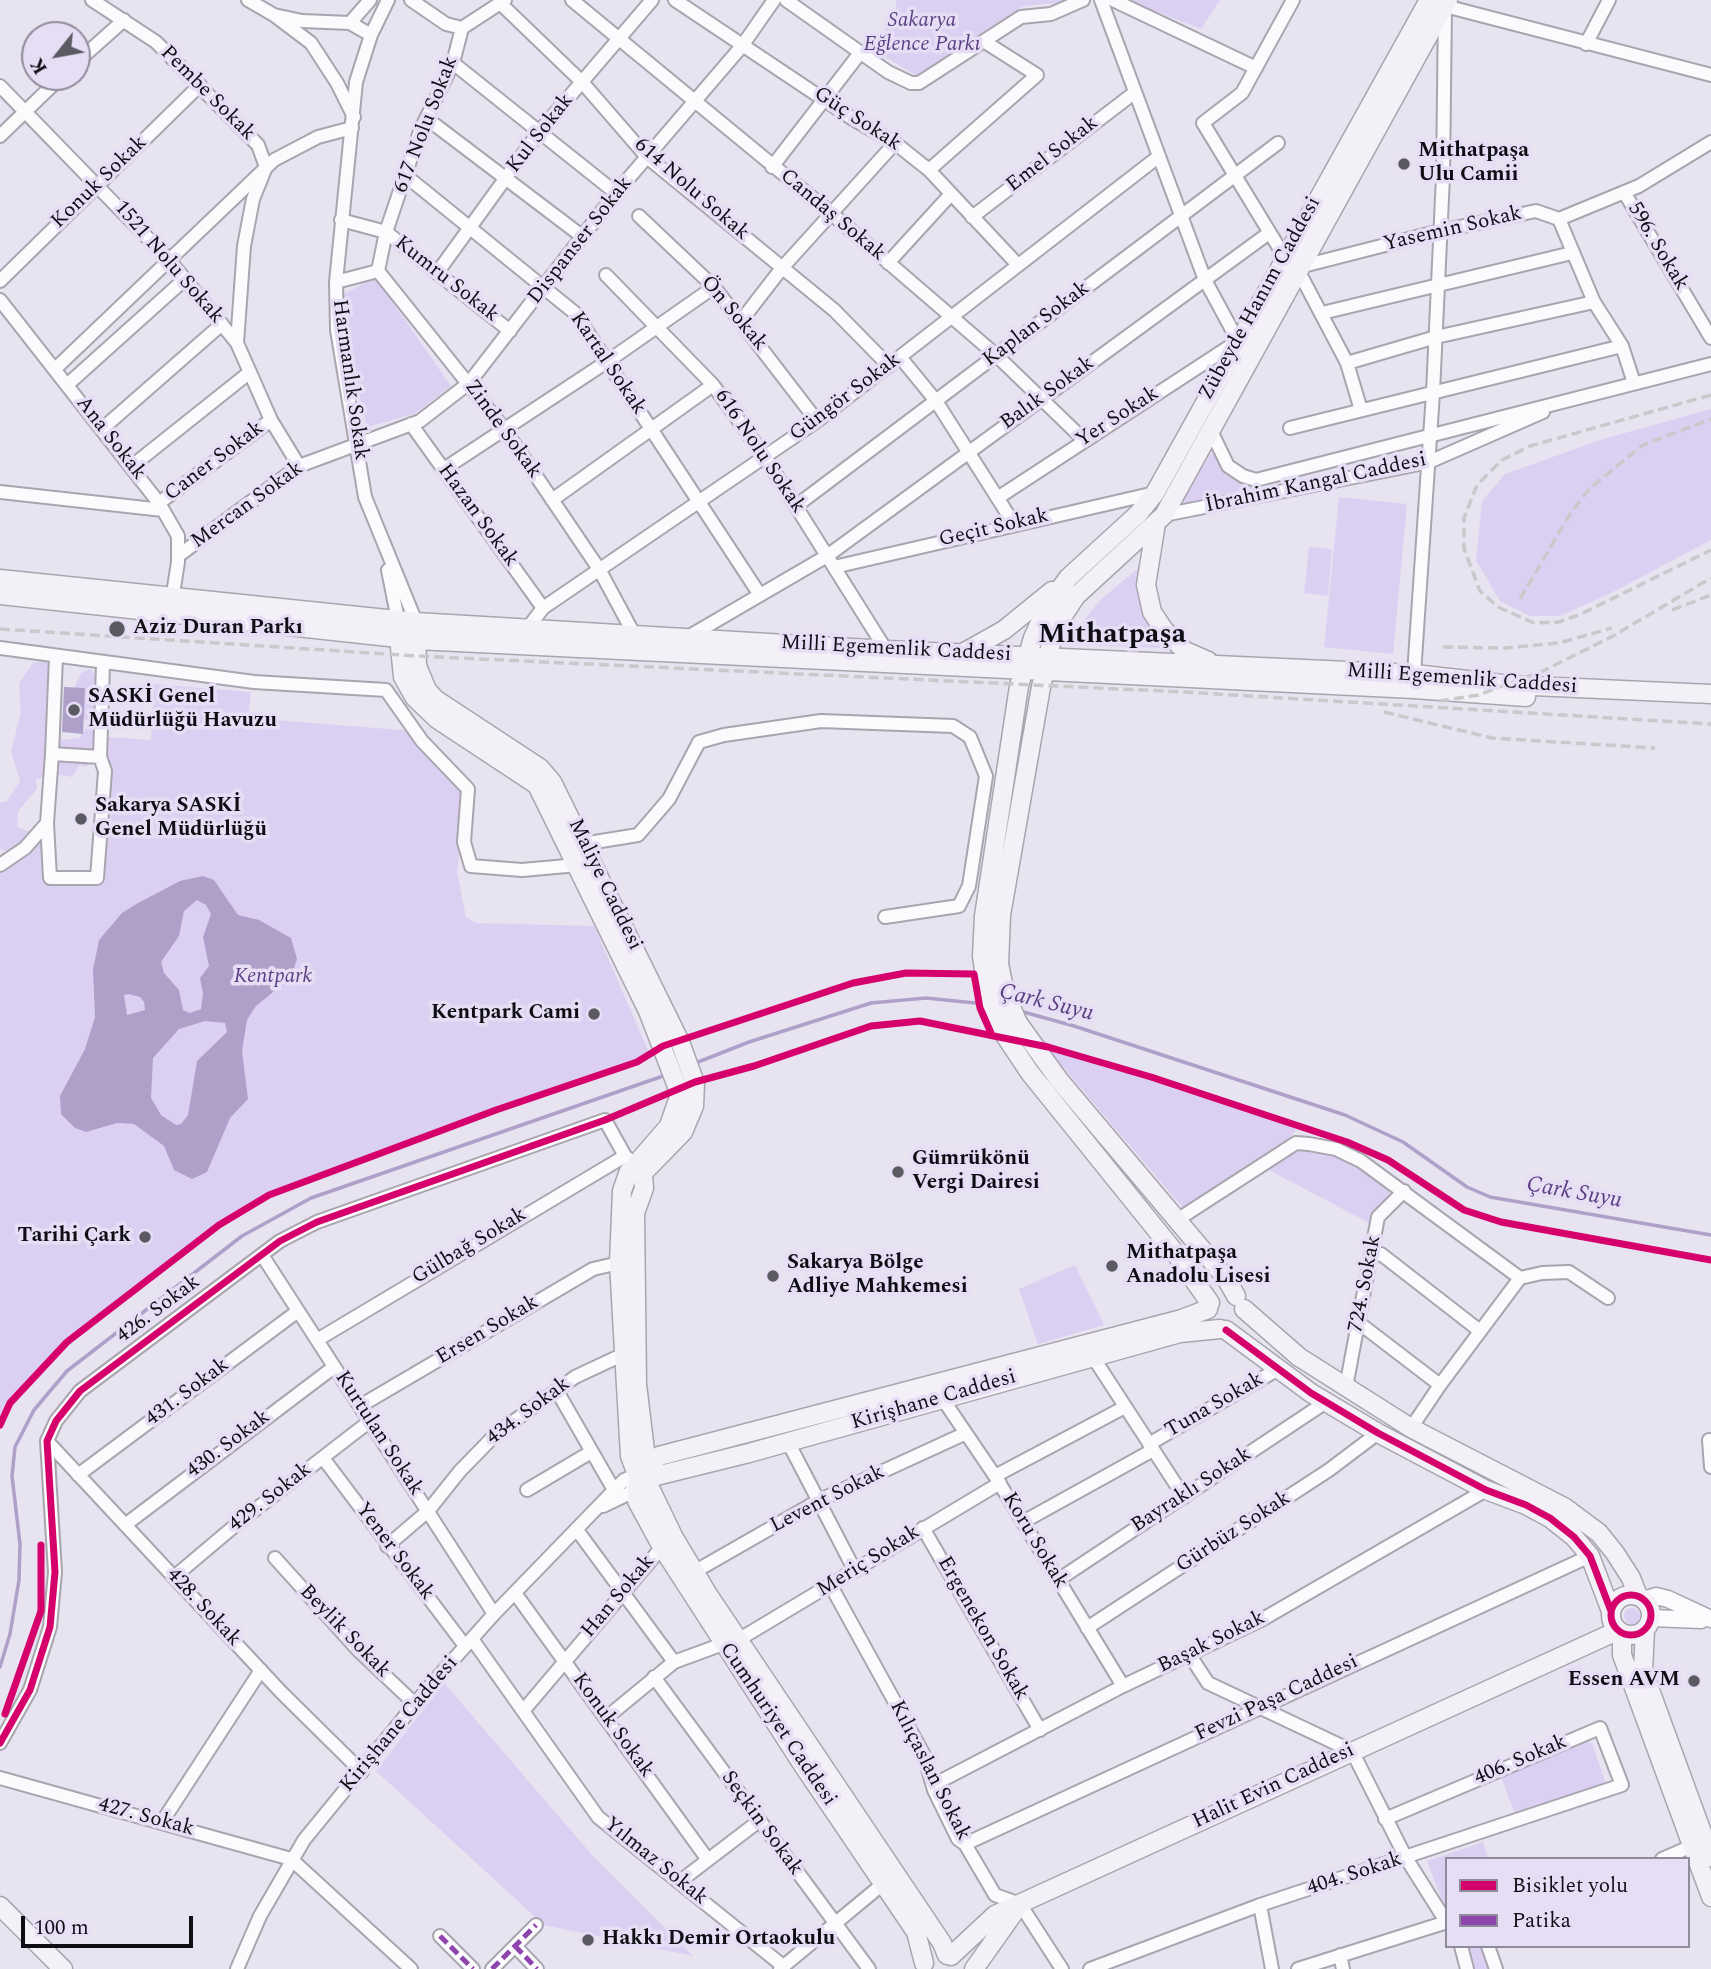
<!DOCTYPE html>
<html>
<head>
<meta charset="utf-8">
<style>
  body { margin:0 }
  #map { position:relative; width:1711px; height:1969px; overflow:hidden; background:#e7e3f0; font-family:Spectral,serif }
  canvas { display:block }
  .legend { position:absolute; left:1445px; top:1857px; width:245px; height:91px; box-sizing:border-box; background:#e6def5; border:2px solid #908b9b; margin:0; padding:9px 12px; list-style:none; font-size:21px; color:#100e15 }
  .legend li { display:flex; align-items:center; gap:14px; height:35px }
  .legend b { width:35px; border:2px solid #908b9b }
  .north { position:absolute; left:21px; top:21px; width:70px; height:70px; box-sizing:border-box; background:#e6def5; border:2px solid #908b9b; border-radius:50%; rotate:239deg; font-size:19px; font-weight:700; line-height:28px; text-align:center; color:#100e15 }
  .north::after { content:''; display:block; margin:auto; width:24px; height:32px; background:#5b5962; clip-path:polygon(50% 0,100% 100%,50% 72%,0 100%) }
  .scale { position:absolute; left:21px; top:1916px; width:172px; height:32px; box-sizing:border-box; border:4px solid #100e15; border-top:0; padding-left:9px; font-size:21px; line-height:24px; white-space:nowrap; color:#100e15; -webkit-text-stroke:5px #e6def5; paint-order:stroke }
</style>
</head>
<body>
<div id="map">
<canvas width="1711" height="1969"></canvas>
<ul class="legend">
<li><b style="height:9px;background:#d6006c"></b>Bisiklet yolu</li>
<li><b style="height:9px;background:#8e44ad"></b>Patika</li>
</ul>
<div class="north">K</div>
<div class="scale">100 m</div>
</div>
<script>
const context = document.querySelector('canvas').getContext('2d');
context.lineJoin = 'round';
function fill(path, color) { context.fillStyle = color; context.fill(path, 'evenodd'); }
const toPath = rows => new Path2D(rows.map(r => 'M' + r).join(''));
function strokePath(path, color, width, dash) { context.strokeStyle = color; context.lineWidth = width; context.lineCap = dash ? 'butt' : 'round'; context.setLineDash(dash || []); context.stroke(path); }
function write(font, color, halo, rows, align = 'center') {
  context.font = font + ' Spectral,serif'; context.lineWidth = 7; context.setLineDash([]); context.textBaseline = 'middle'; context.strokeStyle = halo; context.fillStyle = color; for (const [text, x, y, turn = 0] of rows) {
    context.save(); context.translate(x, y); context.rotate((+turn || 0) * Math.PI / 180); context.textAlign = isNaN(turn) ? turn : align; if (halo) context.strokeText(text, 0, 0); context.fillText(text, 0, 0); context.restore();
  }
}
fill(toPath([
  [896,0,1063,0,1058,3,1023,6,917,76,872,49,896,13],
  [1127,0,1220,0,1201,29],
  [375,277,451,386,414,414,367,427,347,343,344,294],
  [1711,409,1711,540,1609,594,1560,616,1530,616,1500,601,1476,560,1482,501,1505,474,1603,439],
  [1212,452,1233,479,1265,487,1178,506],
  [1339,497,1407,504,1393,654,1324,647],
  [1309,547,1332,549,1328,596,1304,593],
  [1140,567,1138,583,1155,632,1168,648,1073,645,1083,622,1101,599],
  [50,660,50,731,61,740,79,738,92,721,85,720,76,706,75,686,81,673,90,669,97,676,95,698,107,689,110,697,111,726,92,761,86,767,80,765,72,777,61,775,36,779,37,789,18,811,17,827,32,833,47,823,50,878,97,878,108,737,151,740,154,684,251,692,248,718,414,731,466,788,457,873,466,917,476,923,594,926,651,1057,496,1110,269,1195,219,1226,67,1342,10,1403,0,1425,0,865,14,853,0,849,0,803,7,801,20,781,11,751,21,713,19,683,33,663],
  [1040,1040,1294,1125,1296,1130,1283,1146,1183,1208],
  [1301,1149,1329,1151,1381,1176,1388,1184,1390,1202,1375,1226,1267,1169,1281,1156],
  [1075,1265,1104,1325,1038,1344,1019,1289],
  '1624 1616a8 8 0 1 1 16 0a8 8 0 1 1-16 0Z',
  [444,1683,593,1856,693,1956,544,1925,376,1771],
  [1581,1740,1592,1743,1605,1781,1597,1787,1516,1816,1500,1775],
  [1483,1842,1488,1859,1447,1859,1447,1913,1427,1861],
  [1468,1946,1484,1946,1492,1969,1473,1969]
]), '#dcd0f2');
fill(toPath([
  [64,687,85,688,83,734,62,732],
  [203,876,214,880,238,915,259,920,291,938,297,959,294,968,272,993,256,1006,247,1020,242,1051,248,1099,230,1118,207,1172,192,1179,174,1170,164,1146,134,1124,117,1123,86,1132,75,1128,61,1114,60,1096,85,1049,95,1017,93,970,99,940,122,913,138,903,180,881],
  [197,900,206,905,211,914,203,937,209,966,200,978,203,994,201,1009,190,1013,183,1010,179,990,164,973,161,962,179,936,184,911],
  [128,994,140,997,144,1002,145,1010,127,1015,124,995],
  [205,1021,225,1023,227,1032,197,1061,188,1115,181,1124,176,1125,161,1115,151,1098,153,1058,179,1029]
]), '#afa0c9');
strokePath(toPath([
  [1020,1011,1074,1026,1345,1115,1403,1142,1467,1187,1490,1197,1711,1235],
  [693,1064,749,1042,871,1003,926,998,985,1004],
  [0,1667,10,1634,19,1580,20,1544,12,1476,15,1447,34,1410,67,1371,242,1236,311,1198,666,1075]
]), '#afa0c9', 3.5);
const minor = toPath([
  [92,0,156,42,258,145,266,167,253,199,244,246,237,343],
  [248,0,274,15,311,43,337,83,354,117],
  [411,0,446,24,462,28],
  [572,0,832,214,996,355,1084,440],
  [675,0,853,119,895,143,929,170,1018,265],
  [786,0,888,72,911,83,919,83,1021,17,1051,14,1083,0],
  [1113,0,1256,68],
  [501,4,582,82,647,157,834,310,889,366],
  [274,15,302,21,350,23,371,35,356,82,336,282,337,330,365,497,416,622],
  [350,23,370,0],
  [371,35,388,0],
  [1586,44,1609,0],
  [77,62,124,20],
  [453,63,616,193],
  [0,86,170,261,237,343,271,420,299,466],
  [426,118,583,237],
  [0,136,61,77],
  [772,167,860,53],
  [929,170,1037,75,985,42],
  [406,176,575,313,760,595],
  [1624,192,1711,338],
  [639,216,714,287,817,421],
  [972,217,1134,93],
  [1559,219,1594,302,1622,346,1634,383],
  [341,220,386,232,510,331],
  [1284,256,1203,123,1242,93,1293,0],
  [888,263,951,194],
  [1303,266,1440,231,1536,211,1559,219,1639,186,1711,142],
  [378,271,386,232,420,131,453,63,462,28,505,0],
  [1299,272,1347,363,1361,410],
  [437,273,539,132,652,0],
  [606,275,713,385,765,457,886,650],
  [0,281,200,85],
  [336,282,378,271,505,430,599,569,635,636],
  [0,300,159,503,178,536,178,562,173,594],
  [1322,313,1572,253],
  [741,321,782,268,895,143],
  [900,357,936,401,1014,524],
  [1347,363,1436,337,1594,302],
  [55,369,274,160,318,137,352,128],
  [67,385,185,279],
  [411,424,543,608],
  [1290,428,1622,346],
  [102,429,222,324],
  [1212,433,1228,466,1243,476,1256,480,1711,364],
  [132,466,250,372],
  [444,469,608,361,714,287],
  [0,492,163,510],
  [999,497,1238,341,1205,280,1101,0],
  [552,500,713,385],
  [159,503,271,420],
  [796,506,1278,143],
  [1164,515,1429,462,1543,412],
  [178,556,299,466,420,421,469,383,616,193,742,46,774,0],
  [834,567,1155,493],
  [388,570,398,620],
  [527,629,543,608,817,421,1158,157],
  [688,637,827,556,1269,233],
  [0,648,254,682,386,690,422,741,468,789,464,842,471,866,522,870,578,865],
  [56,657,52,754,100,757,103,664],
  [1414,674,1433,393,1443,176,1445,6,1711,75],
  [52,754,47,823,50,878,97,878,105,771,100,757],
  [576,845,638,835,669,799,699,742,724,735,821,721,953,726,970,737,986,776,969,886,959,906,885,917],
  [0,865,25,848,47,823],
  [1177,1220,1296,1143,1309,1144,1336,1149,1361,1161,1520,1278],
  [262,1255,494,1614],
  [1371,1256,1381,1254,1480,1331],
  [1359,1323,1440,1385],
  [317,1340,625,1156],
  [1093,1357,1184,1497],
  [1346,1387,1378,1217,1404,1191],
  [557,1391,614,1490],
  [942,1398,995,1476,1123,1686],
  [360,1406,593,1269,619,1263],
  [1411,1428,1440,1385,1520,1278,1542,1273,1569,1272,1608,1298],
  [1709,1440,1711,1467],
  [47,1441,281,1692,362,1772],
  [788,1442,855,1571],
  [1149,1444,1280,1368],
  [323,1458,465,1646],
  [78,1475,298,1311],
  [995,1476,1125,1407],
  [527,1490,591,1452],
  [603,1506,630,1493,635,1483],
  [1023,1522,1153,1450],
  [125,1525,334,1367],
  [923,1528,1040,1730],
  [577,1530,674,1662],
  [387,1546,428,1511,460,1471,496,1434,575,1377,624,1354],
  [275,1558,358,1650,415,1704],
  [694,1572,818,1501,964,1434],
  [174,1577,238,1523,370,1421],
  [1058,1580,1326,1402],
  [831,1586,924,1755,934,1790,958,1839,965,1844,995,1895,1020,1904,1062,1969],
  [515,1593,708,1860],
  [1087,1628,1329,1470,1378,1433],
  [472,1639,598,1817,783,1966],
  [738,1640,1000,1483],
  [1189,1654,1208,1683,1352,1751,1406,1858,1447,1923],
  [654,1677,869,1969],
  [523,1711,662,1547],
  [606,1718,674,1662,723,1644],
  [0,1743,30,1690,50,1627,55,1572,47,1441,56,1421,80,1391,280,1241,317,1222,605,1120,625,1156,634,1163],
  [0,1778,291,1859,411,1969],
  [933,1785,1123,1686,1263,1619,1486,1490],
  [162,1822,261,1670],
  [965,1844,1590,1556],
  [1662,1859,1692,1846],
  [679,1882,759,1821],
  [1260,1905,1272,1969],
  [440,1936,473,1969],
  [515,1946,537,1969],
  [1461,1946,1467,1969],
  [1488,1946,1496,1969],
  [1340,1955,1343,1969],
  [237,1969,260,1916,304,1840,428,1688,494,1614,624,1480,633,1476],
  [492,1969,536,1925],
  [780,1969,884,1883],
  [1090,1969,1260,1905,1622,1785,1600,1728,1385,1819],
  [1298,1969,1447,1922]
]);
const tertiary = toPath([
  [1644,1600,1656,1596,1668,1599,1711,1619],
  [1651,1618,1701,1620]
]);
const secondary = toPath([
  [1156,523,1146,585,1152,612,1164,630,1185,651,1208,661],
  [0,579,416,622,886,650,1414,674,1511,685,1711,694],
  [0,595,417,640,1414,689,1526,697],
  [398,627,403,677,415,698,437,719,537,785,648,1011,680,1094,669,1126,637,1163],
  [416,629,417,666,427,690,435,699,540,768,552,782,680,1042,695,1083,694,1106,683,1132,645,1171],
  [963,653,1004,630,1052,591],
  [629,1171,622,1191,619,1263,630,1456,636,1472],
  [1236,1296,1226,1278,1059,1080,1018,1023,1005,993,999,964,1001,915,1041,687,1052,639,1062,617,1076,596,1164,515,1448,0],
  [1210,1303,1176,1254,1030,1073,1004,1034,988,997,982,956,984,916,1019,686,1033,638,1047,607,1068,578,1138,514,1155,493,1429,0],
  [1244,1309,1299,1357,1411,1428,1564,1507,1599,1533,1615,1553,1631,1578,1638,1596],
  [1226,1330,1311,1393,1378,1433,1486,1490,1526,1505,1550,1518,1574,1537,1590,1556,1611,1611],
  [643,1471,645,1451,637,1384,635,1213,644,1188,643,1176],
  [644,1471,659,1456,1182,1319,1208,1309],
  [648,1478,749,1453,1180,1333,1220,1329],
  [647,1482,674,1538,707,1593,942,1943,947,1955],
  [637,1484,637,1501,662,1547,803,1765,916,1932,924,1963],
  '1611 1615a20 20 0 1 1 40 0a20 20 0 1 1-40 0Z',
  [1645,1629,1643,1671,1711,1857],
  [1622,1634,1622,1655,1711,1897],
  [0,1906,63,1969],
  [951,1956,995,1915,1617,1631],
  [974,1969,1020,1904]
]);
strokePath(minor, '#a8a5ae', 16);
strokePath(tertiary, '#a8a5ae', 19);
strokePath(secondary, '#a8a5ae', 21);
strokePath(minor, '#fbfbfd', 12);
strokePath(tertiary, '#fbfbfd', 16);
strokePath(secondary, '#f3f1f7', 18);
strokePath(toPath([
  [1711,395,1530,446,1502,460,1477,485,1464,518,1464,549,1480,591,1498,607,1534,623,1559,622,1581,614,1711,550],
  [1520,599,1570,514,1589,489,1643,445,1711,419],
  [1672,610,1711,595],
  [0,629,417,656,1184,692,1711,724],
  [1443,647,1505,648,1559,643,1612,628],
  [1439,701,1478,695,1543,671,1613,636,1711,578],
  [1384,712,1492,738,1655,748]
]), '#c9c8cb', 3.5, [10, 5]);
strokePath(toPath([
  [440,1936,473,1969],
  [515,1946,537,1969],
  [492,1969,536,1925]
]), '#8e44ad', 5, [10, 5]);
strokePath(toPath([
  [1226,1330,1311,1393,1378,1433,1486,1490,1526,1505,1550,1518,1574,1537,1590,1556,1611,1611],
  [0,1425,10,1403,67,1342,219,1225,269,1195,496,1110,637,1062,663,1046,853,983,906,973,974,974,980,1008,991,1033],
  '1611 1615a20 20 0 1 1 40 0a20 20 0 1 1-40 0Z',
  [5,1714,41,1611,41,1545],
  [0,1743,30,1690,50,1627,55,1572,47,1441,56,1421,80,1391,280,1241,317,1222,605,1120,695,1082,754,1066,871,1026,920,1021,1048,1047,1151,1077,1347,1142,1388,1160,1464,1210,1501,1222,1711,1260]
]), '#d6006c', 7);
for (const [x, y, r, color] of [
  [1404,164,7,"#5b5962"],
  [117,629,9,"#5b5962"],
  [74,710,7,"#5b5962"],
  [81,819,7,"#5b5962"],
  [594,1014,7,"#5b5962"],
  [898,1172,7,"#5b5962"],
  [145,1237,7,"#5b5962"],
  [1112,1266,7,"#5b5962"],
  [773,1276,7,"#5b5962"],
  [1694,1681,7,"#5b5962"],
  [588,1940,7,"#5b5962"]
]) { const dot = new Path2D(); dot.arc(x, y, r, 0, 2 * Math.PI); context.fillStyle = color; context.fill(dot); strokePath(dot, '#e6def5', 2.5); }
write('italic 21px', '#5c4083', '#e6def5', [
  ["Sakarya",922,22],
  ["Eğlence Parkı",922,46],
  ["Kentpark",273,978]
]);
write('21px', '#100e15', '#e6def5', [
  ["Pembe Sokak",207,94,45],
  ["Güç Sokak",857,120,33],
  ["617 Nolu Sokak",427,125,-69],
  ["Kul Sokak",541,134,-52],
  ["Emel Sokak",1053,155,-38],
  ["Konuk Sokak",100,183,-44],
  ["614 Nolu Sokak",691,190,41],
  ["Candaş Sokak",832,216,40],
  ["Yasemin Sokak",1453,230,-13],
  ["Dispanser Sokak",581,241,-52],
  ["596. Sokak",1657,247,59],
  ["1521 Nolu Sokak",168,263,49],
  ["Kumru Sokak",446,280,38],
  ["Zübeyde Hanım Caddesi",1261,299,-61],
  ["Ön Sokak",733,314,50],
  ["Kaplan Sokak",1037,325,-37],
  ["Kartal Sokak",607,364,56],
  ["Harmanlık Sokak",349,380,82],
  ["Balık Sokak",1048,394,-36],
  ["Güngör Sokak",846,398,-37],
  ["Yer Sokak",1118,418,-33],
  ["Zinde Sokak",502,430,54],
  ["Ana Sokak",110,439,52],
  ["616 Nolu Sokak",759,452,56],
  ["Caner Sokak",215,462,-37],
  ["İbrahim Kangal Caddesi",1316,484,-12],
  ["Mercan Sokak",248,506,-36],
  ["Hazan Sokak",477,516,54],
  ["Geçit Sokak",994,529,-13],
  ["Milli Egemenlik Caddesi",896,650,3],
  ["Milli Egemenlik Caddesi",1462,680,4],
  ["Maliye Caddesi",604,885,64],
  ["Gülbağ Sokak",470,1247,-31],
  ["724. Sokak",1366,1284,-79],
  ["426. Sokak",159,1310,-37],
  ["Ersen Sokak",488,1331,-31],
  ["431. Sokak",188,1393,-37],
  ["Kirişhane Caddesi",934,1401,-16],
  ["Tuna Sokak",1215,1406,-30],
  ["434. Sokak",529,1412,-37],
  ["Kurtulan Sokak",378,1434,57],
  ["430. Sokak",229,1445,-37],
  ["Bayraklı Sokak",1192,1491,-33],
  ["429. Sokak",271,1498,-38],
  ["Levent Sokak",828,1500,-27],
  ["Gürbüz Sokak",1234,1533,-33],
  ["Koru Sokak",1034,1541,59],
  ["Yener Sokak",394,1552,53],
  ["Meriç Sokak",869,1562,-32],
  ["Han Sokak",619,1597,-50],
  ["428. Sokak",203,1608,47],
  ["Ergenekon Sokak",982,1629,60],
  ["Beylik Sokak",344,1632,46],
  ["Başak Sokak",1212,1643,-26],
  ["Fevzi Paşa Caddesi",1277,1699,-25],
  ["Kirişhane Caddesi",400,1725,-50],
  ["Cumhuriyet Caddesi",777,1725,56],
  ["Konuk Sokak",612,1726,54],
  ["406. Sokak",1521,1761,-23],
  ["Kılıçaslan Sokak",929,1771,63],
  ["Halit Evin Caddesi",1274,1787,-25],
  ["427. Sokak",146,1818,15],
  ["Seçkin Sokak",761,1824,54],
  ["Yılmaz Sokak",655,1862,39],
  ["404. Sokak",1355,1875,-18]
]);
write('bold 21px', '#100e15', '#e6def5', [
  ["Mithatpaşa",1418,152],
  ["Ulu Camii",1418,176],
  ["Aziz Duran Parkı",133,629],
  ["SASKİ Genel",88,698],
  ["Müdürlüğü Havuzu",88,722],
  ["Sakarya SASKİ",95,807],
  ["Genel Müdürlüğü",95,831],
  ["Kentpark Cami",580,1014,"right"],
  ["Gümrükönü",912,1160],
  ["Vergi Dairesi",912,1184],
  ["Tarihi Çark",131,1237,"right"],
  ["Mithatpaşa",1126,1254],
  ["Anadolu Lisesi",1126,1278],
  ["Sakarya Bölge",787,1264],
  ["Adliye Mahkemesi",787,1288],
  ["Essen AVM",1680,1681,"right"],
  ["Hakkı Demir Ortaokulu",602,1940]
], 'left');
write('italic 23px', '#5b3f82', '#e6def5', [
  ["Çark Suyu",1046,1004,14],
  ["Çark Suyu",1574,1194,10]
]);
write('bold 28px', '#100e15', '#e6def5', [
  ["Mithatpaşa",1112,637]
]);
</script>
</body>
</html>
